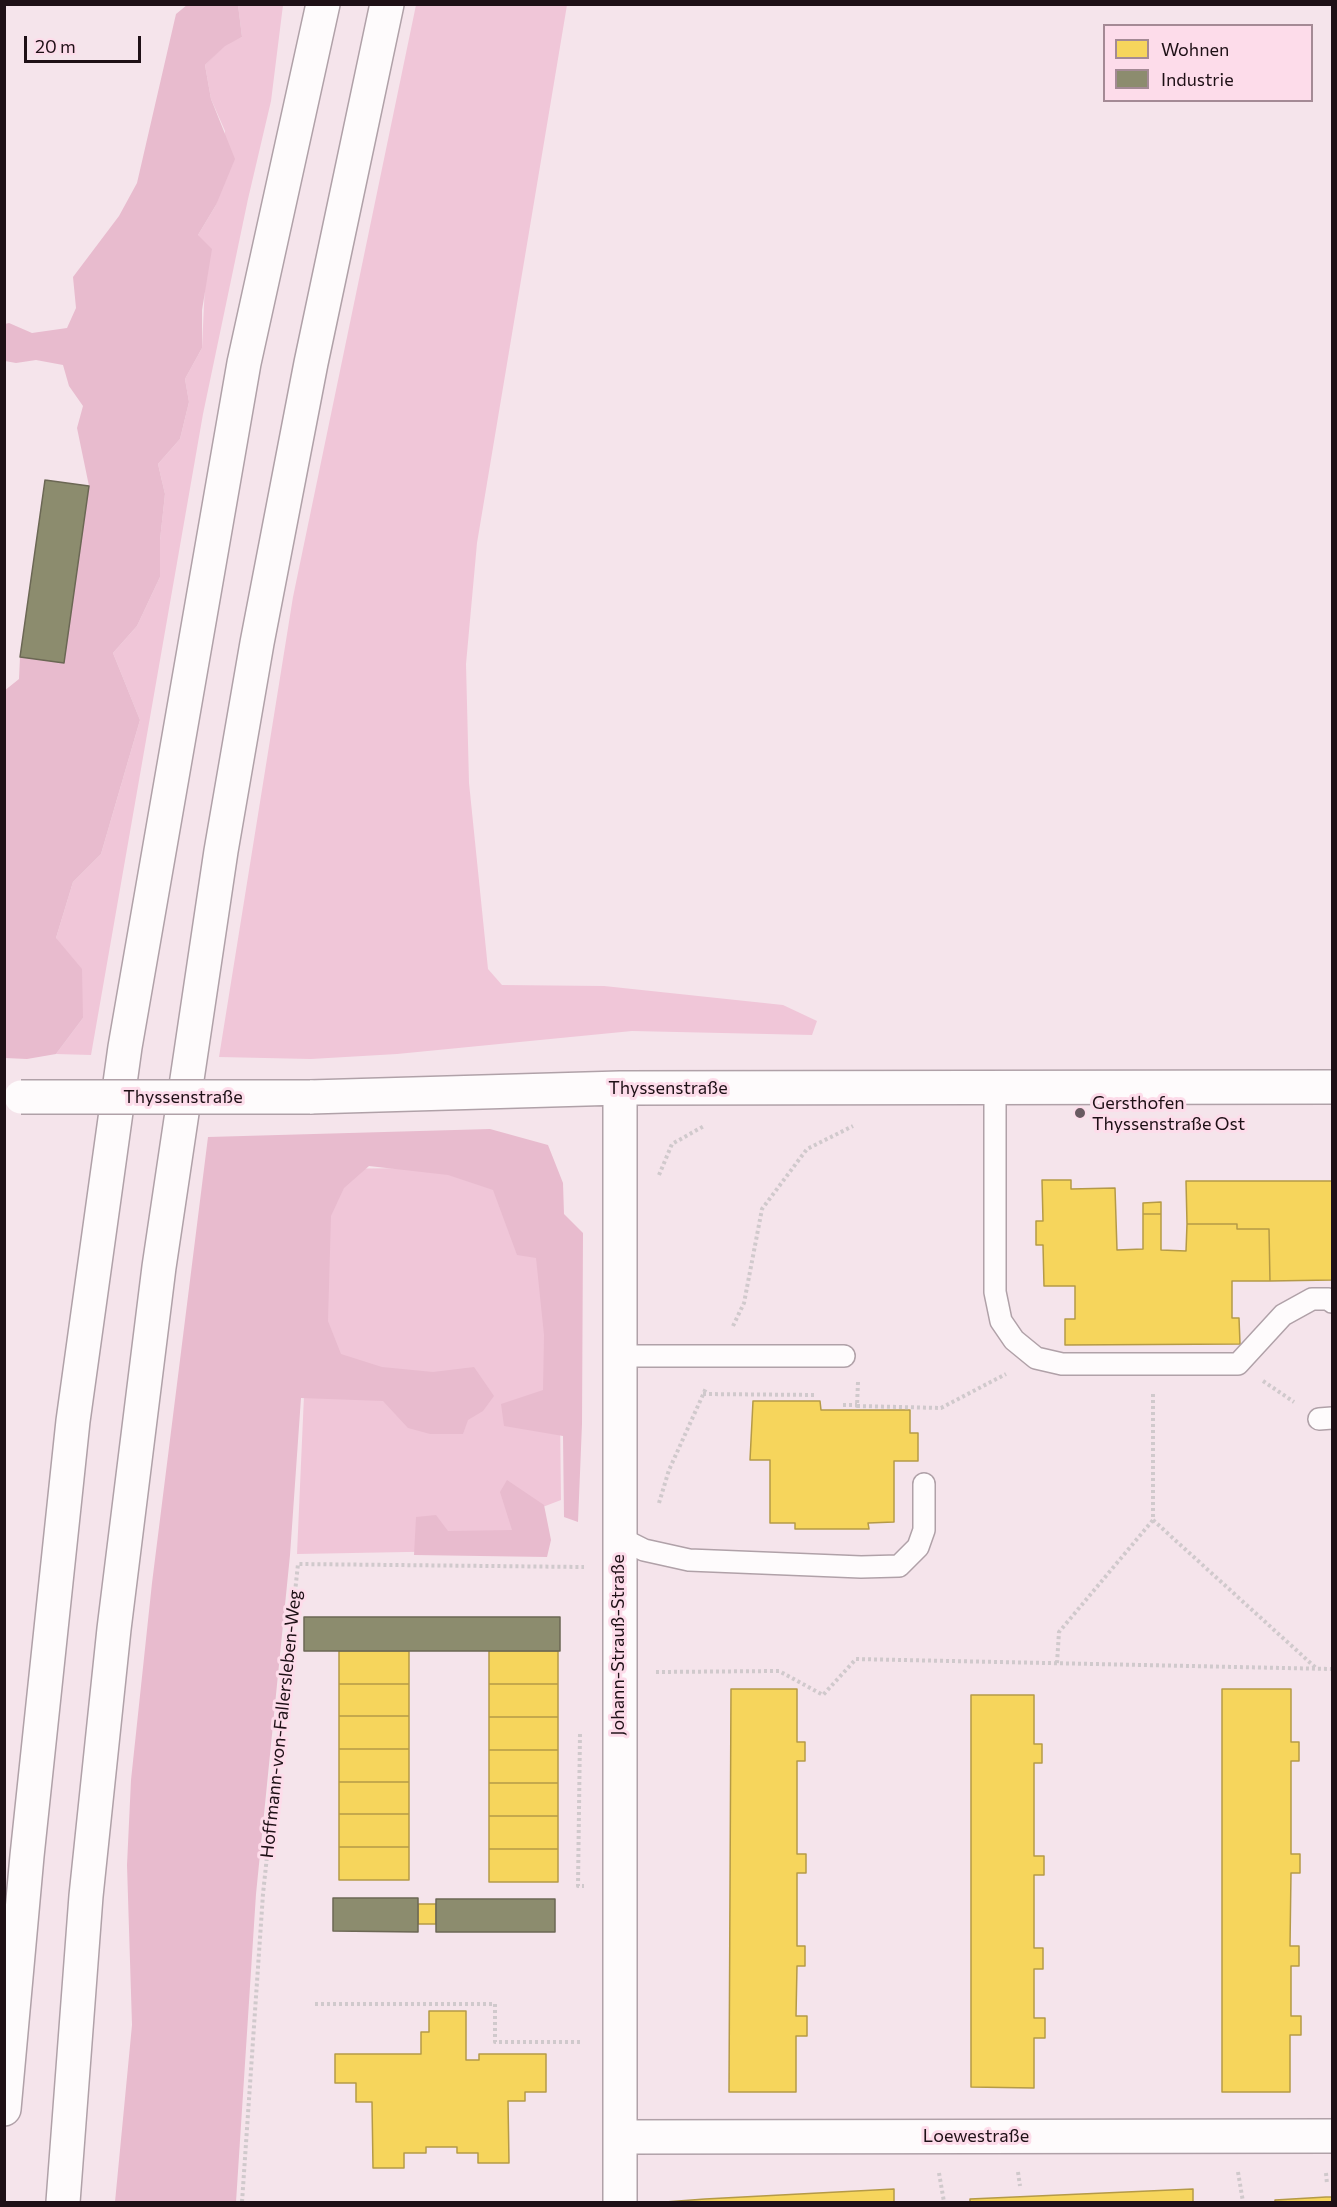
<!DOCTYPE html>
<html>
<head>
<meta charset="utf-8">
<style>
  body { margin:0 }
  #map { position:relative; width:1337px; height:2207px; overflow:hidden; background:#f5e4eb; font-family:Commissioner,sans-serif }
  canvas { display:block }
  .frame { position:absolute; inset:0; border:6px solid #1e1016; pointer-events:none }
  .legend { position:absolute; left:1103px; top:24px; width:210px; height:78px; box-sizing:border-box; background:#fddcea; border:2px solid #a48a95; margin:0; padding:8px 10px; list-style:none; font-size:18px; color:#1e1016 }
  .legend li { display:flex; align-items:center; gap:12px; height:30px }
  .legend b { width:30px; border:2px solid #a48a95 }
  .scale { position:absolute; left:24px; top:36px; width:117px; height:27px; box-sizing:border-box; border:3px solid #1e1016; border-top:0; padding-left:8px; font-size:18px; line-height:21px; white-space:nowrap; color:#1e1016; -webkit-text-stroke:4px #fddcea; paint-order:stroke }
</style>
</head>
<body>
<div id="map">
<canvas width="1337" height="2207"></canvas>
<div class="frame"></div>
<ul class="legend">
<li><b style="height:16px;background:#f6d55c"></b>Wohnen</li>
<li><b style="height:16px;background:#8c8c6e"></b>Industrie</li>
</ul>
<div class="scale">20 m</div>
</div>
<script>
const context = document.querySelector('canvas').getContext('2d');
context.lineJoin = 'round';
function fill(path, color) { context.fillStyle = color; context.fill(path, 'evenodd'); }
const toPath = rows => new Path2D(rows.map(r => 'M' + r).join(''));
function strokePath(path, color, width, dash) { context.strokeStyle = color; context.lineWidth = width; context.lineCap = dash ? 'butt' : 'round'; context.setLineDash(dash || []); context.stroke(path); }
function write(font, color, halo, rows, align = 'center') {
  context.font = font + ' Commissioner,sans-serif'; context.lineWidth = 6; context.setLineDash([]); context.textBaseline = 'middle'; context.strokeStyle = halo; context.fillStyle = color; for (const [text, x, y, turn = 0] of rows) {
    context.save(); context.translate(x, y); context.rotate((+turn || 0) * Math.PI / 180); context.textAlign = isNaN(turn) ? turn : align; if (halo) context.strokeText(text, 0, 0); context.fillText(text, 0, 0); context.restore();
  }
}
fill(toPath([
  [238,5,283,5,271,101,248,199,203,414,91,1055,56,1054,83,1018,56,938,73,882,101,854,140,720,113,653,137,626,160,577,160,540,165,494,158,464,180,439,189,402,185,379,202,348,205,284,198,235,216,205,225,131,211,99,205,65,225,45,242,37],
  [416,5,567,5,477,543,466,664,469,783,488,969,502,985,604,986,783,1005,817,1021,812,1035,632,1031,397,1054,311,1059,219,1057,293,597],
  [524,1167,558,1249,561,1500,540,1508,517,1550,297,1554,314,1169]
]), '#f0c6d8');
fill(toPath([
  [187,5,238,5,242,37,225,46,205,65,211,99,235,159,216,205,198,235,212,249,202,310,202,348,185,379,189,402,180,439,158,464,165,494,160,540,160,577,137,626,113,653,140,720,101,854,73,882,56,938,82,969,83,1018,56,1054,27,1059,5,1058,4,691,19,679,20,657,64,663,89,486,77,428,83,406,69,386,63,365,36,360,16,363,5,361,5,324,9,323,32,333,67,328,76,308,73,277,119,216,137,183,176,14],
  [490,1129,548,1145,563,1183,564,1214,583,1233,582,1424,578,1522,564,1517,563,1436,504,1426,501,1404,543,1390,544,1335,536,1258,517,1255,493,1190,448,1175,369,1166,344,1188,331,1216,328,1321,341,1354,382,1367,433,1372,474,1367,494,1396,483,1411,468,1420,463,1434,430,1434,408,1428,383,1401,301,1398,290,1555,256,1894,236,2202,115,2202,132,2025,127,1865,131,1780,152,1583,208,1137],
  [507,1480,544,1505,551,1540,547,1557,414,1555,416,1517,436,1515,448,1531,512,1530,500,1492]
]), '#e8bbce');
const homes = toPath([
  [1042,1180,1071,1180,1071,1189,1115,1188,1117,1250,1143,1249,1143,1214,1161,1214,1161,1250,1186,1251,1187,1224,1237,1224,1237,1229,1269,1229,1270,1281,1232,1281,1232,1318,1239,1318,1240,1344,1065,1345,1065,1319,1075,1319,1075,1286,1044,1286,1043,1245,1036,1245,1036,1221,1043,1221,1042,1180],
  [1186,1181,1332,1181,1332,1280,1270,1281,1269,1229,1237,1229,1237,1224,1187,1224,1186,1181],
  [1161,1202,1161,1214,1143,1214,1143,1203,1161,1202],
  [753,1401,820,1401,821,1410,910,1410,910,1433,918,1433,918,1461,894,1461,894,1522,868,1523,869,1529,795,1529,795,1523,770,1523,770,1460,750,1460,753,1401],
  [339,1651,409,1651,409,1684,339,1684,339,1651],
  [489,1651,558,1651,558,1684,489,1684,489,1651],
  [339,1684,409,1684,409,1716,339,1716,339,1684],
  [489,1684,558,1684,558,1717,489,1717,489,1684],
  [731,1689,797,1689,797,1742,805,1742,805,1761,797,1761,797,1854,806,1854,806,1873,797,1873,797,1946,805,1946,805,1966,797,1966,796,2016,807,2016,807,2036,796,2036,796,2092,729,2092,731,1689],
  [1222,1689,1291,1689,1291,1742,1299,1742,1299,1761,1291,1761,1291,1854,1300,1854,1300,1873,1291,1873,1290,1946,1299,1946,1299,1966,1291,1966,1291,2016,1301,2016,1301,2035,1290,2035,1290,2092,1222,2092,1222,1689],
  [971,1695,1034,1695,1034,1744,1042,1744,1042,1763,1034,1763,1034,1856,1044,1856,1044,1875,1034,1875,1034,1948,1043,1948,1043,1969,1034,1969,1034,2018,1045,2018,1045,2038,1034,2038,1034,2088,971,2087,971,1695],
  [339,1716,409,1716,409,1749,339,1749,339,1716],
  [489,1717,558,1717,558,1750,489,1750,489,1717],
  [339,1749,409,1749,409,1782,339,1782,339,1749],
  [489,1750,558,1750,558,1783,489,1783,489,1750],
  [339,1782,409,1782,409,1814,339,1814,339,1782],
  [489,1783,558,1783,558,1816,489,1816,489,1783],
  [339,1814,409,1814,409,1847,339,1847,339,1814],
  [489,1816,558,1816,558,1849,489,1849,489,1816],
  [339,1847,409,1847,409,1880,339,1880,339,1847],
  [489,1849,558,1849,558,1882,489,1882,489,1849],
  [418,1904,436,1904,436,1924,418,1924,418,1904],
  [429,2011,466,2011,466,2060,479,2060,479,2054,546,2054,546,2092,525,2092,525,2101,508,2101,509,2163,478,2163,478,2153,457,2153,457,2147,426,2147,426,2153,404,2153,404,2168,373,2168,372,2102,356,2102,356,2083,335,2083,335,2054,421,2054,421,2032,429,2032,429,2011],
  [894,2189,894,2202,665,2202,705,2199,894,2189],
  [1193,2189,1193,2202,970,2202,970,2199,1193,2189],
  [1326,2197,1332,2197,1332,2202,1275,2202,1275,2200,1326,2197]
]);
fill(homes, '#f6d55c');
strokePath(homes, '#b59a47', 1.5);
const industry = toPath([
  [45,480,89,486,64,663,20,657,45,480],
  [304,1617,560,1617,560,1651,304,1651,304,1617],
  [333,1898,418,1898,418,1932,333,1931,333,1898],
  [436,1899,555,1899,555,1932,436,1932,436,1899]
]);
fill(industry, '#8c8c6e');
strokePath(industry, '#6b6754', 1.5);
const service = toPath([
  [995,1088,995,1292,1001,1321,1014,1340,1036,1358,1062,1364,1238,1364,1283,1315,1312,1299,1329,1299,1332,1302],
  [619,1356,844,1356],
  [1319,1419,1332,1418],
  [618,1537,644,1550,689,1560,861,1567,899,1566,918,1547,924,1530,924,1484]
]);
const minor = toPath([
  [310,1097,620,1088,1332,1087],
  [620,2137,1332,2136],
  [620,2202,620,1088]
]);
const trunk = toPath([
  [4,2109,27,1856,73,1421,125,1047,244,363,323,4],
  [63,2202,86,1896,114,1629,159,1267,221,851,257,643,311,363,387,4]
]);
strokePath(service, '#b0a1a8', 24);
strokePath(minor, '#b0a1a8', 36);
strokePath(trunk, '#b0a1a8', 36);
strokePath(toPath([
  [659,1175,672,1144,704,1126],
  [733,1326,744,1303,762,1209,807,1149,853,1126],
  [1263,1381,1294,1402],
  [858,1382,857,1406,941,1408,1006,1374],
  [703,1394,817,1395],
  [1153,1394,1153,1520,1316,1668],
  [843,1405,857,1405],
  [659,1503,669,1470,706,1388],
  [1057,1663,1059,1632,1153,1520],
  [656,1672,779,1671,823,1695,856,1659,1332,1669],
  [580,1734,578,1886,584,1886],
  [315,2004,495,2004,495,2042,583,2042],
  [1018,2172,1020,2186],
  [1238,2172,1243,2202],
  [939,2173,944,2202],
  [1326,2173,1327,2184],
  [242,2202,263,1894,298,1564,584,1567]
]), '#d0c9cc', 4, [3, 3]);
strokePath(service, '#fefbfc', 21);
strokePath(minor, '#fefbfc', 33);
strokePath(trunk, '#fefbfc', 33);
const minorBridge = toPath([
  [21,1097,310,1097]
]);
strokePath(minorBridge, '#b0a1a8', 36, []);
strokePath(minorBridge, '#fefbfc', 33);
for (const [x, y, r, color] of [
  [1080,1113,6,"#695a61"]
]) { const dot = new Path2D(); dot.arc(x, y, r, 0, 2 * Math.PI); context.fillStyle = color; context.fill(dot); strokePath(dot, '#fddcea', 2); }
write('18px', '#1e1016', '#fddcea', [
  ["Thyssenstraße",668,1088],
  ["Thyssenstraße",183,1097],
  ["Johann-Strauß-Straße",618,1645,-90],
  ["Hoffmann-von-Fallersleben-Weg",281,1724,-84],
  ["Loewestraße",976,2136]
]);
write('18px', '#1e1016', '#fddcea', [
  ["Gersthofen",1092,1103],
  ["Thyssenstraße Ost",1092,1124]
], 'left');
</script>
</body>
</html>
